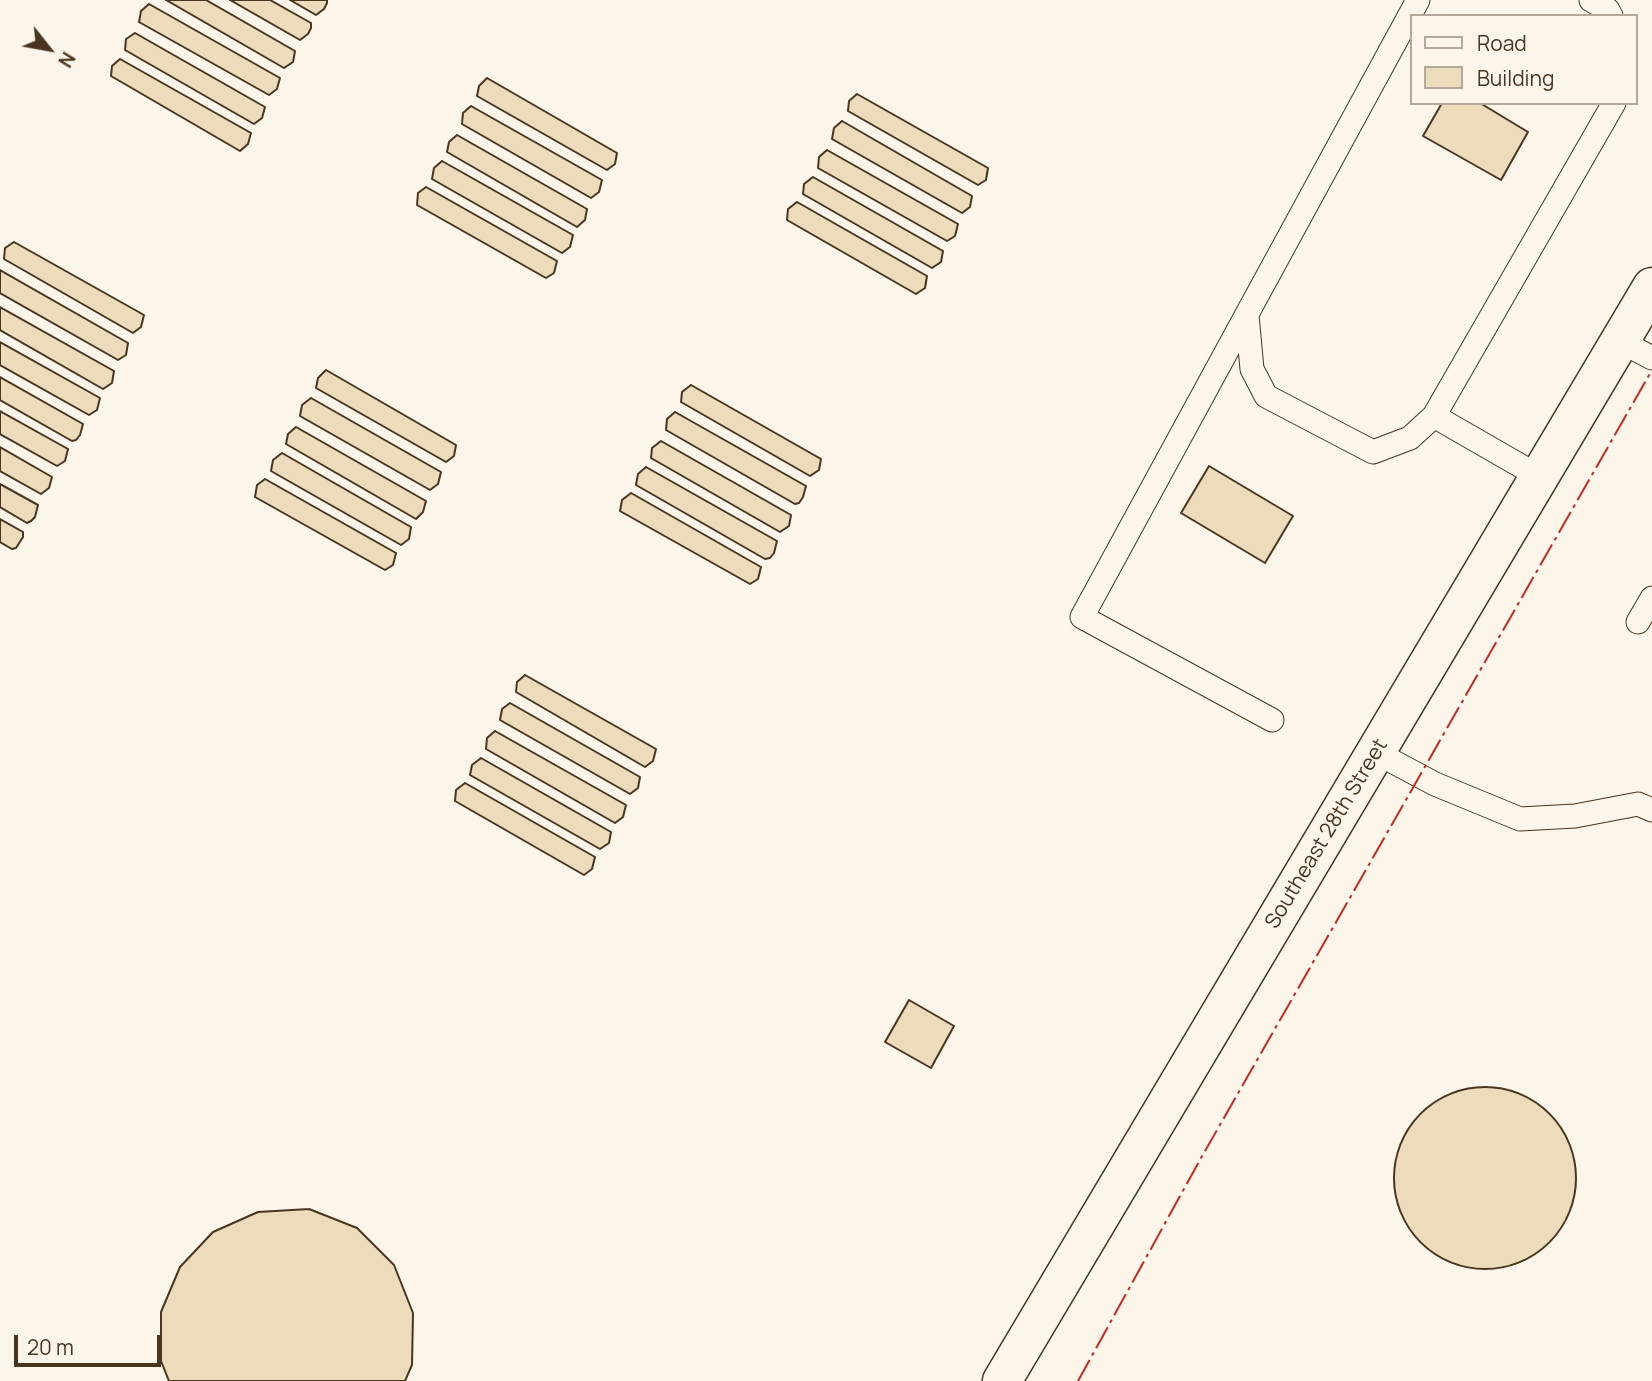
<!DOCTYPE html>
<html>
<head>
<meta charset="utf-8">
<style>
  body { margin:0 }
  #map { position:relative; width:1652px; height:1381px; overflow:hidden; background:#fbf6e9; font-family:Manrope,sans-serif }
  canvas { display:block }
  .legend { position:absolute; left:1410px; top:14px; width:228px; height:91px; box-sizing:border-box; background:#fbf6e9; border:2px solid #b4a999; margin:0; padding:9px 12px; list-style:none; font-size:21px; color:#4a3520 }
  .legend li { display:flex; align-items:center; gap:14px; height:35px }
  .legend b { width:35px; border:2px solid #b4a999 }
  .north { position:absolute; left:14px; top:14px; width:70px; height:70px; -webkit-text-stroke:5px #fbf6e9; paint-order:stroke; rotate:121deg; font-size:19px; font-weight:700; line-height:28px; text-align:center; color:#4a3520 }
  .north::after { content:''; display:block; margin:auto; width:24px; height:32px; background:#4a3520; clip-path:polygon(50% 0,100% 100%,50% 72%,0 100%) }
  .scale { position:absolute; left:14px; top:1335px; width:147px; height:32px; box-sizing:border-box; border:4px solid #4a3520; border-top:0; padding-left:9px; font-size:21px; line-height:24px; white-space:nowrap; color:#4a3520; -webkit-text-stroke:5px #fbf6e9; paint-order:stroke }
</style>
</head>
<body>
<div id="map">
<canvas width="1652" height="1381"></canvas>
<ul class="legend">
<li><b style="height:9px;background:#fbf6e9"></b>Road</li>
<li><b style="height:19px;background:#ecdcbc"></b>Building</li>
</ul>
<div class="north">N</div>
<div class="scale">20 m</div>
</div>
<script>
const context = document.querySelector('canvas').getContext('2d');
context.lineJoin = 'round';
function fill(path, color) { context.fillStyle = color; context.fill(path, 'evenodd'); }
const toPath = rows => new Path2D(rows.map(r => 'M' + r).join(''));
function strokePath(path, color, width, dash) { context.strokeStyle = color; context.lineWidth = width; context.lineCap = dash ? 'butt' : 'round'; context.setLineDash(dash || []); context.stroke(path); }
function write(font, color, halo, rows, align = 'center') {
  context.font = font + ' Manrope,sans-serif'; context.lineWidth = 5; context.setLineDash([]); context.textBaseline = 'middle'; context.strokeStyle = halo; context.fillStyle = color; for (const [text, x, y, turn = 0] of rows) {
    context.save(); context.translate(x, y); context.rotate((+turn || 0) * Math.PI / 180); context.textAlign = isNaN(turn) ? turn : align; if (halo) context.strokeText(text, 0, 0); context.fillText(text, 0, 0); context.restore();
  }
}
const building = toPath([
  [166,0,206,0,295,51,293,62,284,68,166,0],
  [230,0,270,0,311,23,311,28,308,34,300,40,230,0],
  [290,0,327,0,327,3,324,9,316,15,290,0],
  [149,4,280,78,277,89,269,95,139,22,141,11,149,4],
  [135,33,265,107,262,118,254,124,125,50,126,39,135,33],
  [120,59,251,133,248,144,240,151,111,76,112,66,120,59],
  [487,78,617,153,615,164,607,170,477,96,479,86,487,78],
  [857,94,988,168,986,180,978,185,848,111,849,101,857,94],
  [1442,103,1480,103,1528,132,1501,180,1423,136,1442,103],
  [471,106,602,180,599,192,591,198,462,124,463,113,471,106],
  [842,121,972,196,970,207,962,213,832,139,834,128,842,121],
  [457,135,587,209,585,220,577,227,447,152,449,142,457,135],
  [827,150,958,224,955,236,947,241,818,168,819,157,827,150],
  [442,161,573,235,570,247,562,253,432,179,434,168,442,161],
  [813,177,943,251,941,262,932,268,803,194,804,184,813,177],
  [426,187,557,261,554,273,546,278,417,205,418,193,426,187],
  [797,202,927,276,925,288,916,294,787,220,788,209,797,202],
  [14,242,144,315,141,327,133,333,4,259,5,248,14,242],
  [0,270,128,343,126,355,118,360,0,293,0,270],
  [0,307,114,371,112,383,103,389,0,330,0,307],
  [0,342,100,398,97,410,89,415,0,365,0,342],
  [326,370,456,445,454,456,446,462,316,388,318,378,326,370],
  [0,377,83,424,80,435,76,440,72,441,0,400,0,377],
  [691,385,821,459,819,470,810,476,681,402,682,392,691,385],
  [311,398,441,472,438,484,430,490,300,416,302,405,311,398],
  [0,411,68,449,65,461,57,466,0,434,0,411],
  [675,412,806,486,803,497,799,503,795,504,666,430,667,419,675,412],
  [296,427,426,501,423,512,416,519,286,444,288,434,296,427],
  [661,441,791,515,789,526,780,532,651,458,652,448,661,441],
  [0,447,52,477,49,488,41,494,0,471,0,447],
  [282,453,411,527,409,539,401,545,271,471,273,460,282,453],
  [1209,466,1293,516,1265,563,1181,513,1209,466],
  [646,467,777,541,774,553,770,558,765,559,636,485,638,474,646,467],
  [265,479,396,553,393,565,385,570,255,497,257,485,265,479],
  [0,484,38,505,35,517,31,521,27,523,0,507,0,484],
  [631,493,761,567,758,579,750,584,620,511,622,500,631,493],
  [0,519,23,532,23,537,16,548,12,549,0,542,0,519],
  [525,675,656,749,653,761,645,767,516,692,517,682,525,675],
  [510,703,640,777,638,788,630,794,500,720,502,709,510,703],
  [495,731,626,805,623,817,615,823,486,749,487,738,495,731],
  [481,758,611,832,609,843,600,849,470,775,472,765,481,758],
  [465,783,595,857,592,869,584,875,455,801,456,790,465,783],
  [909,1000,954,1026,931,1068,885,1042,909,1000],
  '1394 1178a91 91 0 1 1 182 0a91 91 0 1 1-182 0Z',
  [309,1209,357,1228,394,1265,413,1313,412,1365,405,1381,169,1381,161,1361,161,1312,180,1267,213,1232,258,1212,309,1209]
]);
fill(building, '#ecdcbc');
strokePath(building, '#4a3520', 2);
const service = toPath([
  [1591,0,1608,10,1611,16],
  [1247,315,1252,369,1266,396,1373,452,1410,438,1434,416,1614,103],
  [1620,341,1652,358],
  [1434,416,1540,477],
  [1638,622,1652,598],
  [1272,720,1082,617,1418,0],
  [1375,752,1435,784,1520,819,1575,816,1638,804,1652,810]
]);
const minor = toPath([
  [1002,1381,1652,287]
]);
strokePath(service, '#4a3520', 25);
strokePath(minor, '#4a3520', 41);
strokePath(service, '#fbf6e9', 23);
strokePath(minor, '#fbf6e9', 38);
strokePath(toPath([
  [1078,1381,1201,1158,1652,370]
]), '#c62828', 2, [24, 5, 3.5, 5]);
write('21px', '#4a3520', '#fbf6e9', [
  ["Southeast 28th Street",1327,834,-59]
]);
</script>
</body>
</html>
